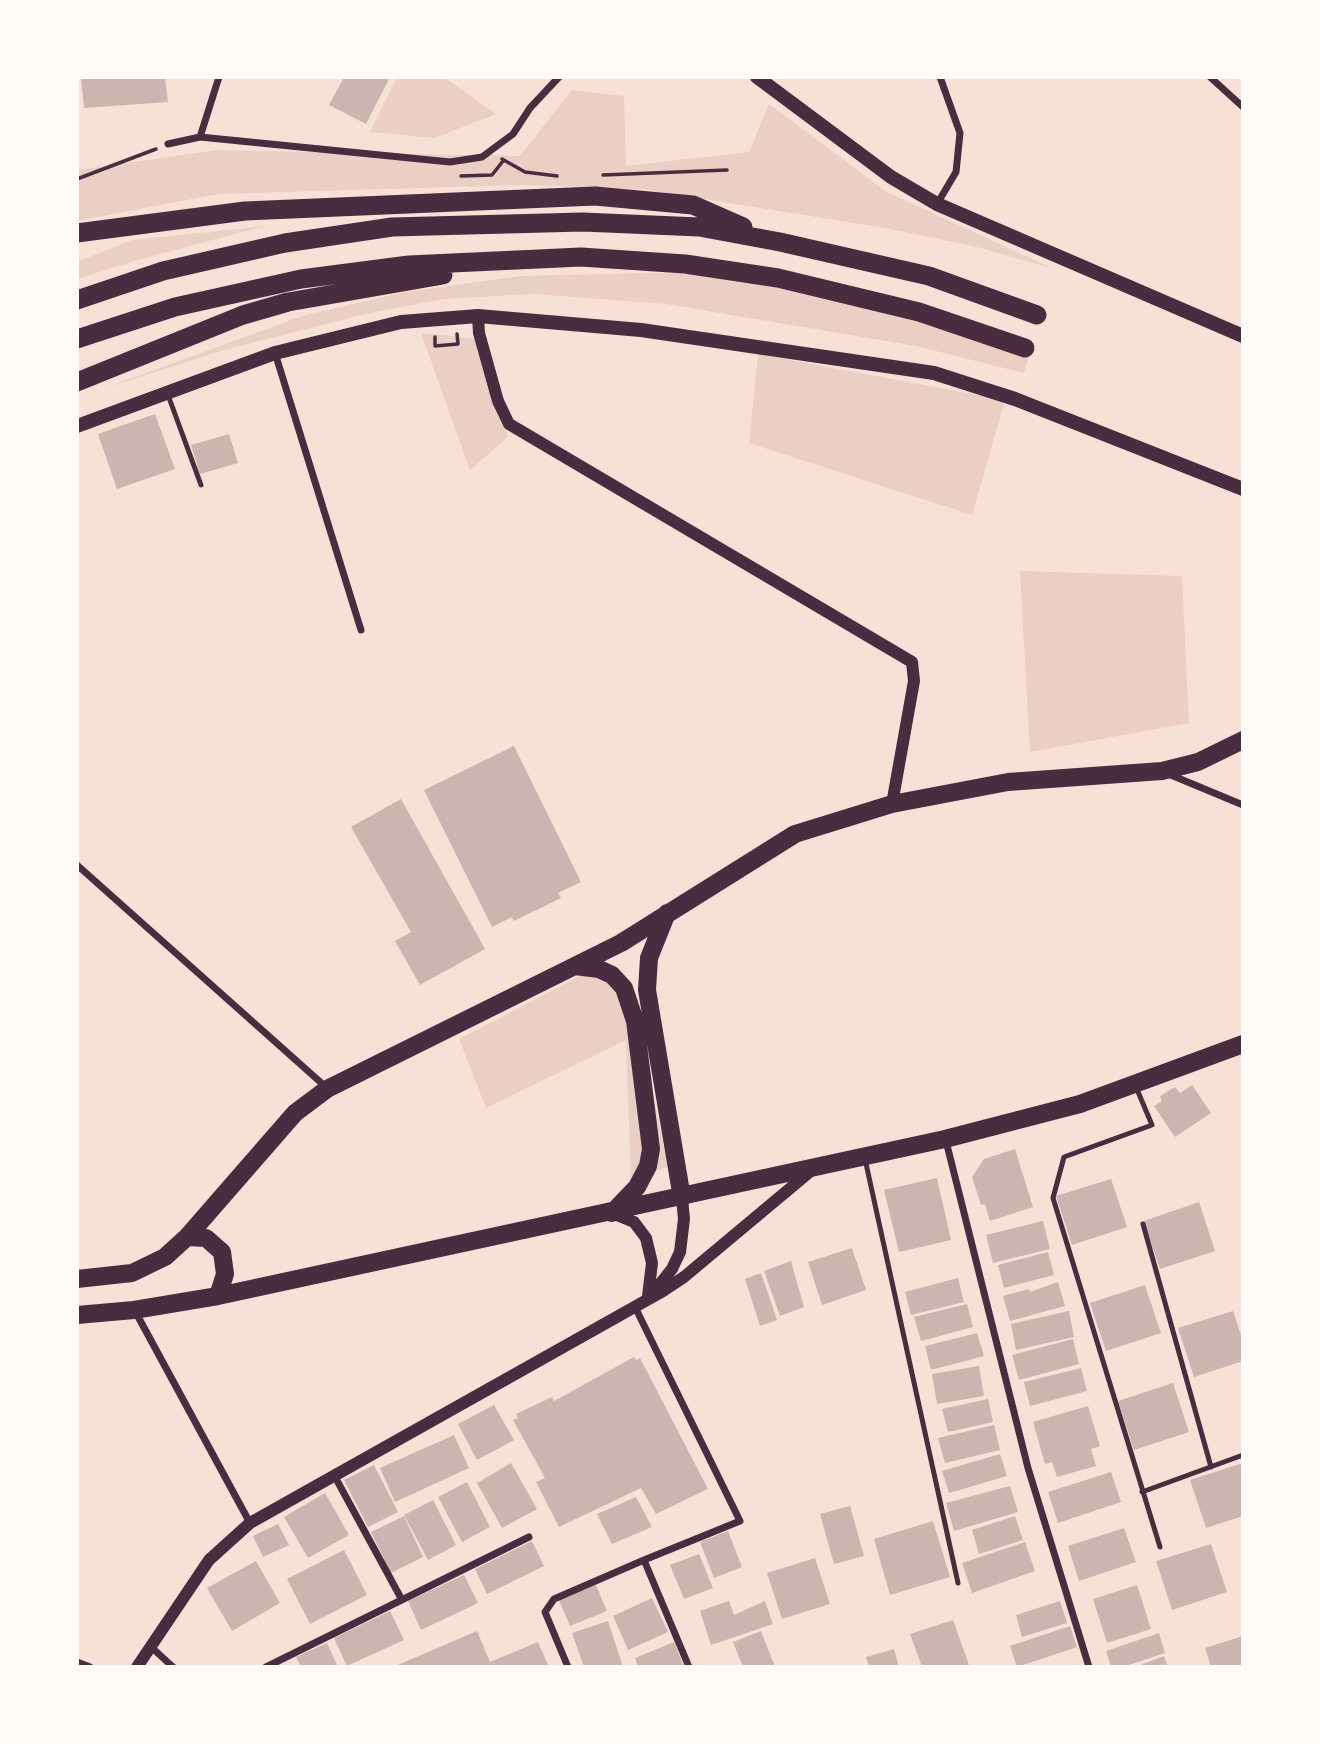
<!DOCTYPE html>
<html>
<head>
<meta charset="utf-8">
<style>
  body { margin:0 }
  #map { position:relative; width:1320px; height:1744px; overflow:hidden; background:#f7e1d7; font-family:Barlow,sans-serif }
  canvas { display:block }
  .frame { position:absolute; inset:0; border:79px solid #fffaf5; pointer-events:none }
</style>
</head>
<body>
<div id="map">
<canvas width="1320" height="1744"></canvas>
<div class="frame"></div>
</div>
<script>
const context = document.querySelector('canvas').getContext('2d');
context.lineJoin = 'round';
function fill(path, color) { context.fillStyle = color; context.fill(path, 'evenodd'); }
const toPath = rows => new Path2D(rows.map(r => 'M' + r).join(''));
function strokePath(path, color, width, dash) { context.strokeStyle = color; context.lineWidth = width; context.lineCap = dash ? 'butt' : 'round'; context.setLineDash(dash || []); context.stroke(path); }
fill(toPath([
  [397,77,444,77,496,114,435,138,370,132],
  [572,90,624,96,626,166,749,152,769,104,887,192,1054,269,977,247,885,228,642,189,521,185,218,194,77,221,77,170,217,150,520,156],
  [265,226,141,259,77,279,77,262,132,240],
  [690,272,802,284,1031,348,1024,373,916,346,666,304,534,294,444,299,365,314,224,350,102,389,302,316,405,292,521,276],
  [421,333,478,339,508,437,470,470],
  [758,354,1005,400,972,515,749,443],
  [1020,571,1182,576,1189,723,1030,752],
  [599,966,632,993,668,1167,631,1180,626,1040,486,1108,459,1039]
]), '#ebcfc5');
fill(toPath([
  [81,77,165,77,168,102,84,108],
  [344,77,390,77,366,124,329,105],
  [155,414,175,469,117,489,98,434],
  [229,434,238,463,200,474,191,445],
  [514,746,581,882,558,893,561,898,514,921,512,917,492,927,424,790],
  [401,799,485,949,420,985,395,941,411,932,351,827],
  [1192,1085,1211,1113,1175,1137,1154,1106,1162,1101,1160,1096,1175,1087,1180,1093],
  [1015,1149,1033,1207,990,1221,985,1204,981,1205,972,1177,984,1159],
  [937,1178,951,1240,899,1252,884,1190],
  [1111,1179,1127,1227,1072,1245,1056,1196],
  [1199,1202,1215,1251,1160,1269,1144,1221],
  [1043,1221,1050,1249,993,1263,986,1235],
  [852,1248,866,1290,822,1305,808,1262],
  [1048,1252,1054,1275,1004,1288,998,1265],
  [791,1261,804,1307,780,1316,764,1271],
  [761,1273,777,1320,760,1326,745,1279],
  [958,1278,964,1302,911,1315,905,1292],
  [1058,1282,1065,1306,1010,1321,1003,1296,1029,1289,1030,1292],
  [1145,1285,1161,1333,1106,1351,1090,1303],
  [967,1304,973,1327,921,1341,914,1317],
  [1069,1311,1074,1337,1016,1350,1011,1324],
  [1233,1311,1243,1341,1243,1361,1194,1377,1178,1328],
  [977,1333,984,1356,931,1370,925,1346],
  [1073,1339,1079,1364,1019,1380,1012,1355],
  [634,1357,636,1360,640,1358,708,1489,656,1514,641,1488,559,1527,536,1482,545,1478,513,1420,518,1418,516,1414,552,1397,554,1401],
  [979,1366,984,1396,937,1404,932,1374],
  [1081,1368,1087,1391,1030,1406,1024,1382],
  [1173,1383,1189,1432,1134,1450,1118,1401],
  [988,1399,993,1422,948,1432,942,1409],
  [494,1405,514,1440,477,1460,458,1424],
  [1088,1406,1100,1446,1091,1449,1096,1466,1057,1477,1052,1462,1045,1464,1033,1422],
  [994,1425,1000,1450,945,1463,938,1438],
  [454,1435,469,1468,395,1502,380,1468],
  [1000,1454,1007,1476,949,1493,942,1471],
  [511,1463,537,1509,502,1528,477,1483],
  [1243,1463,1243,1516,1206,1528,1190,1480],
  [374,1465,398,1512,368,1527,344,1480],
  [1111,1472,1121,1502,1058,1523,1048,1492],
  [467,1482,490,1527,462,1542,438,1497],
  [1010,1486,1018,1512,954,1531,946,1503],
  [325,1493,349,1535,308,1558,284,1517],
  [636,1497,652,1527,612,1544,597,1514],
  [433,1500,456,1545,428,1560,404,1515],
  [850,1506,864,1556,834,1564,820,1514],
  [404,1516,423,1557,391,1573,371,1532],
  [1015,1516,1023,1540,979,1554,972,1530],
  [933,1521,950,1577,890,1595,874,1539],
  [278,1524,289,1545,263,1557,253,1536],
  [1124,1528,1136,1562,1079,1581,1068,1546],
  [728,1531,742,1567,714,1578,700,1542],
  [532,1541,544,1566,487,1594,475,1569],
  [1025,1542,1035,1571,972,1593,962,1563],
  [1211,1544,1227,1592,1172,1610,1156,1561],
  [344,1550,367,1595,310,1624,287,1579],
  [699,1554,713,1588,684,1599,670,1565],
  [815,1558,830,1604,782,1619,767,1573],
  [256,1561,280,1603,232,1631,207,1588],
  [464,1575,478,1603,421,1630,408,1601],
  [596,1585,607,1611,570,1626,559,1600],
  [1137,1585,1151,1629,1107,1643,1093,1599],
  [652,1598,668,1632,628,1650,613,1616],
  [729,1601,734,1615,765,1601,773,1624,711,1645,700,1611],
  [1060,1601,1067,1623,1022,1637,1016,1615],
  [390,1611,404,1640,347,1666,334,1638],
  [953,1620,969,1665,922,1667,910,1634],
  [608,1621,623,1667,584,1667,572,1633],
  [1070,1626,1077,1647,1017,1667,1010,1646],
  [477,1631,490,1662,538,1642,549,1667,393,1667],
  [761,1631,775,1667,743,1667,733,1642],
  [1159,1633,1165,1653,1123,1667,1111,1667,1106,1651],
  [1243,1636,1243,1667,1211,1667,1205,1648],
  [674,1642,684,1667,638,1667,635,1658],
  [327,1643,338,1667,301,1667,296,1657],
  [894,1649,899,1667,869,1667,866,1657],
  [1164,1656,1168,1667,1135,1667]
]), '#ccb4b1');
strokePath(toPath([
  [502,159,525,172,557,176],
  [603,175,727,170],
  [461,176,492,175,503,161],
  [77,179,156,149],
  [435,337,435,346,458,344,457,334]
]), '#4a2c40', 3.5);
strokePath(toPath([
  [168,395,201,485],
  [1136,1087,1152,1125,1064,1157,1053,1198,1160,1547],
  [865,1159,958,1583],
  [1143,1224,1211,1467],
  [1142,1492,1243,1455]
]), '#4a2c40', 5);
strokePath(toPath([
  [1210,77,1243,107],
  [200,137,219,77],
  [168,144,200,137,450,162,482,157,513,134,530,108,559,77],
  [937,204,956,172,960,133,940,77],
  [275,353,361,630],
  [1166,773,1243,805],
  [77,865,327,1088],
  [946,1141,1028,1468,1089,1667],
  [635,1307,740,1521,644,1560,689,1667],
  [135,1311,250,1523],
  [334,1475,402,1600],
  [150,1646,173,1667],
  [77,1662,90,1667],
  [266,1667,529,1537],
  [568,1667,545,1612,554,1599,644,1560]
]), '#4a2c40', 7);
strokePath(toPath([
  [478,316,479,333,498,401,509,424,912,662,914,681,892,804],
  [612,1213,634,1222,646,1238,652,1263,648,1296],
  [652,1294,672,1269,680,1252,684,1219,682,1198],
  [137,1667,209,1560,250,1523,663,1291,684,1277,812,1170]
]), '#4a2c40', 12);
strokePath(toPath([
  [757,77,891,177,937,204,1243,336],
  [77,426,275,353,401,322,478,316,641,330,934,373,1015,399,1243,489]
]), '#4a2c40', 14);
strokePath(toPath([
  [667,913,649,958,647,990,682,1198],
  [575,966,599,969,612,975,624,988,635,1021,651,1149,648,1166,637,1187,612,1213],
  [187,1237,206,1238,222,1252,225,1274,218,1296],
  [77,1279,132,1273,165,1257,187,1237,295,1113,327,1089,621,943,795,834,892,804,1008,782,1162,771,1198,762,1243,740],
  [77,1315,134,1310,218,1296,945,1139,1080,1104,1243,1044]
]), '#4a2c40', 18);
strokePath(toPath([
  [77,233,245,211,595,196,693,205,743,227],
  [77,300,163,271,285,243,392,227,583,222,699,227,780,242,929,276,1037,315],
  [77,339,175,307,301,279,409,265,581,257,685,264,778,278,919,312,1025,348],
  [77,382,243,315,288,302,443,275]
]), '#4a2c40', 19);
</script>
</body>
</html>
